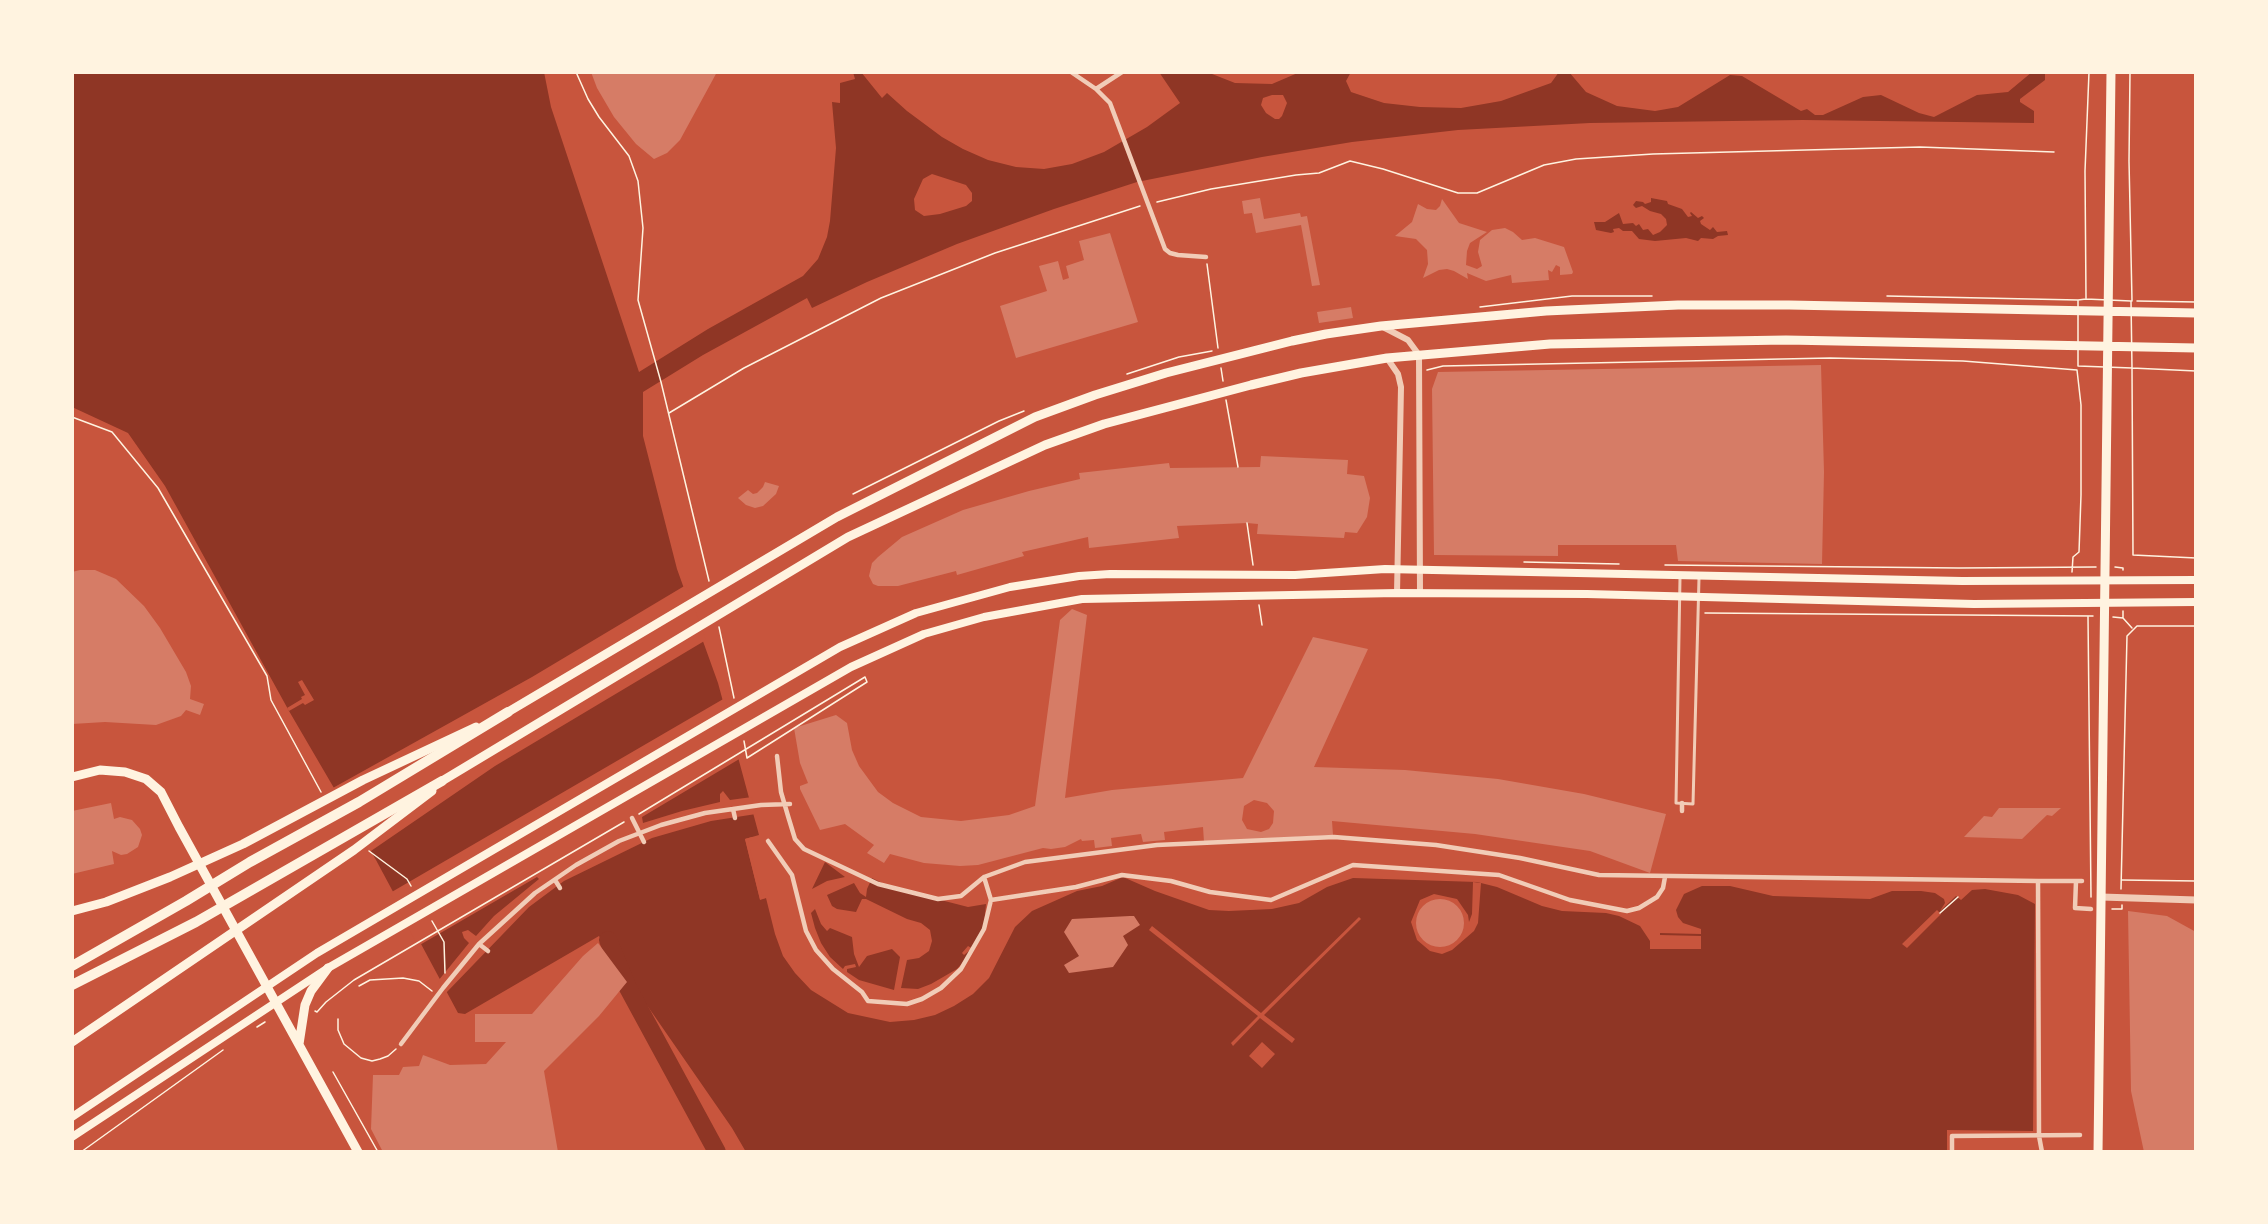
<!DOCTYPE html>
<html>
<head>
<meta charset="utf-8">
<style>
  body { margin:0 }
  #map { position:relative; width:2268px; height:1224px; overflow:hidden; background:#c8553d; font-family:"PT Serif",serif }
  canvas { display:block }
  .frame { position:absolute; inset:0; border:74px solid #fff3e0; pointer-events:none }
</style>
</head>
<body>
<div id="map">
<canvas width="2268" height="1224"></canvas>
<div class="frame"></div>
</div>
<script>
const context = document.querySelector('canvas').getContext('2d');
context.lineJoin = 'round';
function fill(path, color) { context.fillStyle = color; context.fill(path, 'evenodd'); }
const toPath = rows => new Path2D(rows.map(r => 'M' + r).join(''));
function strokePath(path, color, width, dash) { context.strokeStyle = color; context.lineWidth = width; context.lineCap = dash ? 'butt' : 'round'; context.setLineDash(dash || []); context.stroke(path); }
fill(toPath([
  [72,72,544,72,551,107,639,372,708,329,803,276,818,259,827,237,830,221,836,148,832,102,840,103,840,83,855,79,853,72,861,72,882,98,887,93,907,111,942,137,963,149,988,160,1016,167,1044,169,1072,164,1104,152,1147,127,1180,103,1159,72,1207,72,1235,83,1272,84,1300,72,1351,72,1346,81,1351,92,1384,103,1420,107,1461,108,1501,101,1551,83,1559,72,1569,72,1586,92,1617,106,1655,111,1678,107,1730,75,1742,76,1801,111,1807,109,1815,115,1823,115,1863,97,1881,95,1919,113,1934,117,1977,95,2008,92,2032,72,2045,72,2045,80,2020,99,2020,102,2034,111,2034,123,1803,120,1590,123,1458,130,1352,142,1262,157,1137,182,1054,209,957,244,867,282,812,308,807,298,703,355,643,392,643,436,677,569,718,683,759,835,745,839,760,899,766,898,775,934,783,956,795,973,811,990,848,1013,890,1022,914,1020,935,1015,954,1006,973,994,989,978,1015,927,1032,911,1077,891,1102,886,1123,877,1155,891,1209,910,1229,911,1272,909,1299,903,1327,887,1353,878,1477,882,1497,887,1542,906,1562,911,1606,913,1619,916,1640,926,1650,941,1660,941,1660,933,1701,934,1701,929,1683,923,1678,917,1676,910,1684,894,1702,886,1730,886,1773,896,1870,899,1892,891,1921,891,1935,893,1944,899,1945,903,1940,911,1956,896,1961,900,1972,890,1985,889,2018,895,2035,904,2033,1131,1947,1130,1947,1152,746,1152,732,1128,599,936,465,1014,458,1013,376,860,289,711,165,486,128,433,72,407],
  [1272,95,1283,95,1287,103,1282,116,1279,119,1275,119,1266,113,1261,105,1263,98],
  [932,174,966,185,972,193,972,201,966,206,940,214,924,216,915,210,914,199,923,179],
  [1651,198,1667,201,1668,204,1682,209,1688,217,1692,216,1690,213,1691,212,1698,218,1702,216,1704,218,1700,221,1701,224,1710,230,1713,227,1717,232,1727,231,1728,235,1718,236,1713,239,1701,238,1698,241,1686,238,1655,241,1639,239,1632,231,1623,231,1619,228,1613,229,1614,232,1611,233,1596,230,1594,222,1605,222,1619,213,1623,224,1633,223,1636,226,1639,224,1643,230,1648,229,1653,235,1660,232,1667,225,1666,219,1661,214,1650,211,1642,206,1636,208,1633,205,1636,201,1643,202,1645,204,1651,202],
  [825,862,845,877,827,881,812,889],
  [872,878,890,887,968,907,986,904,984,924,973,949,968,946,962,953,964,955,969,951,971,953,957,969,931,984,918,989,901,988,907,960,919,958,929,951,932,941,930,930,921,923,907,919,866,899,862,899,856,912,837,909,832,906,827,895,854,883,860,893,866,897,867,889],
  [815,909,821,924,827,931,830,928,852,937,854,954,859,967,867,956,892,949,900,957,894,990,859,980,847,972,847,969,856,967,855,964,845,966,843,969,830,957,821,943,815,928,811,913]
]), '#8f3625');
fill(toPath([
  [686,585,706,640,495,766,368,853,331,789,532,677],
  [302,680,314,700,305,705,303,703,289,711,287,708,302,699,301,697,305,695,298,682],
  [725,698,741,758,642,817,643,823,682,811,720,802,720,794,723,791,730,800,752,797,756,814,711,821,652,838,564,881,529,907,445,994,438,981,469,943,464,938,462,932,468,930,476,936,494,916,539,879,537,877,418,946,390,893],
  [752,837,752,840,748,841,762,896,766,895,766,898,760,900,745,839],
  [1473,882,1481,883,1478,923,1474,931,1452,950,1442,954,1430,951,1417,940,1411,922,1420,900,1434,894,1457,899,1468,915,1469,922,1472,914],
  [1937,910,1941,914,1907,948,1902,944],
  [1359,917,1361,919,1264,1015,1295,1039,1292,1043,1260,1018,1233,1046,1231,1043,1258,1016,1149,930,1152,926,1261,1013],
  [1660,935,1701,936,1701,949,1650,949,1650,941,1660,941],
  [1262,1042,1275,1054,1262,1068,1249,1056]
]), '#c8553d');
strokePath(toPath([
  [608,940,628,988,717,1152]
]), '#8f3625', 18);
fill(toPath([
  [591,72,717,72,680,140,667,153,654,159,636,144,614,117,597,88],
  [1260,198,1264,219,1300,213,1301,217,1307,216,1320,285,1312,286,1301,225,1256,233,1252,213,1244,214,1242,201],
  [1442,199,1459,223,1487,232,1470,243,1467,251,1466,265,1477,269,1482,266,1478,252,1480,240,1492,230,1505,228,1513,232,1522,240,1535,238,1564,247,1573,272,1572,274,1560,275,1560,267,1556,265,1552,272,1548,270,1549,280,1512,283,1511,275,1486,281,1467,273,1468,279,1454,271,1447,269,1439,270,1423,278,1428,264,1427,250,1416,239,1395,236,1412,222,1418,204,1427,209,1436,210,1440,206],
  [1110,233,1138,322,1016,358,1000,306,1047,291,1039,266,1058,261,1063,280,1069,278,1066,266,1084,260,1079,241],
  [1351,307,1353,318,1319,323,1317,312],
  [1821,365,1824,472,1822,564,1678,561,1676,545,1558,545,1558,556,1434,555,1432,389,1438,372],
  [1261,456,1348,460,1347,474,1364,476,1370,498,1367,517,1357,533,1345,532,1344,538,1257,534,1258,524,1247,523,1177,526,1179,538,1089,548,1088,537,1022,552,1024,556,957,575,956,571,898,586,878,586,873,584,869,576,872,563,878,557,902,537,963,510,1029,491,1080,479,1079,473,1169,463,1170,468,1260,467],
  [765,482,779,486,776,494,763,506,755,508,746,505,738,498,748,490,753,494,757,493,763,487],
  [80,570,95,570,116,579,144,606,160,628,186,672,191,686,190,699,204,704,200,715,186,710,181,716,156,725,105,722,72,724,72,572],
  [1072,609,1087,615,1065,798,1112,790,1243,778,1313,637,1368,649,1314,767,1405,770,1498,779,1584,794,1666,814,1650,873,1590,851,1475,834,1332,821,1333,835,1204,842,1203,827,1164,832,1165,840,1143,842,1141,834,1111,838,1112,846,1095,848,1094,840,1082,841,1081,839,1065,847,1051,849,1043,848,978,865,960,866,924,863,890,854,884,863,867,853,874,845,845,824,820,830,800,789,800,786,808,783,800,763,794,728,836,715,847,723,852,750,859,766,878,792,893,803,921,817,961,821,1009,815,1035,806,1060,620],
  [1254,800,1267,803,1274,811,1273,823,1269,829,1261,832,1247,829,1242,820,1244,806],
  [111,803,114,819,120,817,132,820,140,829,142,835,138,847,127,854,121,855,112,851,114,864,72,874,72,811],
  [1999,808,2061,808,2052,816,2047,815,2022,839,1964,837,1984,816,1992,817],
  '1416 923a24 24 0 1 1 48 0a24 24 0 1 1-48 0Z',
  [2128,911,2167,916,2196,932,2196,1152,2144,1152,2131,1091],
  [1130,916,1134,916,1140,925,1123,936,1128,945,1113,967,1069,973,1064,965,1079,956,1064,932,1072,919],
  [598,943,627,982,599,1016,544,1071,558,1152,383,1152,371,1129,373,1075,399,1075,403,1067,419,1066,423,1055,450,1065,486,1064,506,1042,475,1042,475,1014,532,1014,583,956]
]), '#d67c66');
strokePath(toPath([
  [576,72,588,99,599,117,629,156,638,181,643,228,638,300,661,382,709,581],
  [2130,72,2129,161,2132,301],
  [1157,202,1211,189,1296,175,1319,173,1350,161,1383,169,1458,193,1477,193,1544,165,1576,159,1653,154,1920,147,2054,152],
  [1207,264,1218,348],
  [1887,296,2078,300],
  [2086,298,2085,171,2089,72],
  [2086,299,2131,301,2132,368,2078,366,2078,300,2086,299],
  [2137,301,2196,302],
  [1480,307,1572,296,1652,296],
  [1221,368,1223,381],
  [1427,370,1443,366,1830,358,1963,361,2077,370,2081,405,2081,495,2079,552,2073,557,2072,572],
  [2196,371,2132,368,2133,555,2196,558],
  [1127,374,1179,357,1212,351],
  [1226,400,1238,467],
  [669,413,744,368,881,298,995,253,1140,206],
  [72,417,112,432,158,488,267,676,271,700,321,792],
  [853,494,999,421,1024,411],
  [1247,523,1253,565],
  [1524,562,1619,564],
  [1665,565,1959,568,2096,567],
  [2115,567,2123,568,2123,570],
  [1259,605,1262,625],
  [1705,613,2093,616],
  [2088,617,2091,897],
  [2113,617,2123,618,2123,611],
  [2123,618,2132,628],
  [719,627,734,698],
  [639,814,865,677,867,682,747,758,744,741],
  [369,851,407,879,411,886],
  [2122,880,2196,881],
  [2121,889,2127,636,2137,626,2196,626],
  [2112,909,2122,909,2122,905],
  [1940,913,1958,897],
  [432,921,444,942,445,973],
  [359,986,370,980,403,978,419,981,432,991],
  [315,1011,317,1012,326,1002,354,980,624,822],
  [338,1019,338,1030,344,1044,361,1058,372,1061,380,1059,388,1056,396,1049],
  [257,1027,265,1022],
  [333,1072,378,1152],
  [81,1152,223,1050]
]), '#fff3e0', 1.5);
strokePath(toPath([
  [1680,578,1676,803,1693,804,1699,578]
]), '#f1ccb7', 3);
strokePath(toPath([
  [1071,72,1096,89,1122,72],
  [1096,89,1110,103,1165,249,1170,253,1178,255,1206,257],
  [777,756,781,792,788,816,795,839,804,849,878,884,938,899,961,896,984,877,1025,862,1157,845,1334,837,1436,845,1520,858,1599,875,2038,881,2039,1136,2042,1152],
  [1682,803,1682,811],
  [733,809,735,818],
  [632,818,644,842],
  [768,841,792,875,806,931,816,950,833,969,862,992,868,1001,907,1004,922,999,941,988,961,969,984,929,991,900,984,877],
  [555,880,560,888],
  [2038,881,2082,881],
  [2076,881,2075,908,2091,909],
  [991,900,1076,887,1122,875,1171,881,1210,892,1271,900,1353,865,1499,875,1570,900,1627,911,1639,908,1657,897,1663,888,1665,877],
  [479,944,488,951],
  [401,1044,443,988,479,944,535,893,576,865,619,841,661,825,705,813,761,805,790,804],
  [1952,1152,1952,1136,2080,1135]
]), '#f1ccb7', 4.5);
strokePath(toPath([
  [1381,326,1408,340,1419,355,1420,594],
  [1387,358,1398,374,1401,387,1397,593]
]), '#f1ccb7', 6);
strokePath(toPath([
  [2101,897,2196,900]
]), '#f1ccb7', 7);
strokePath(toPath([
  [72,1117,317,953,840,647,916,613,1010,587,1079,576,1110,574,1295,575,1385,569,1962,581,2196,580],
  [72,1137,328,968,851,667,924,634,984,617,1082,599,1397,593,1587,594,1974,604,2196,602]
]), '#fff3e0', 8);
strokePath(toPath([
  [508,712,837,517,1035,417,1095,395,1166,373,1292,341,1326,334,1381,326,1546,311,1678,305,1789,305,2196,313],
  [72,777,100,770,125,772,146,779,161,792,179,827,358,1152],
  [442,781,848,537,1045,445,1104,424,1251,385,1301,373,1387,358,1550,344,1786,340,2196,348],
  [299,1044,305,1005,311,991,328,968],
  [2098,1152,2111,72]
]), '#fff3e0', 9);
strokePath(toPath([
  [72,911,106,902,170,877,243,844,363,780,476,727],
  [72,1042,354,850,432,791]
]), '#fff3e0', 9);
strokePath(toPath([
  [72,966,186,901,250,862,359,802,508,712],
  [72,985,196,922,442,781]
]), '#fff3e0', 10);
</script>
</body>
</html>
